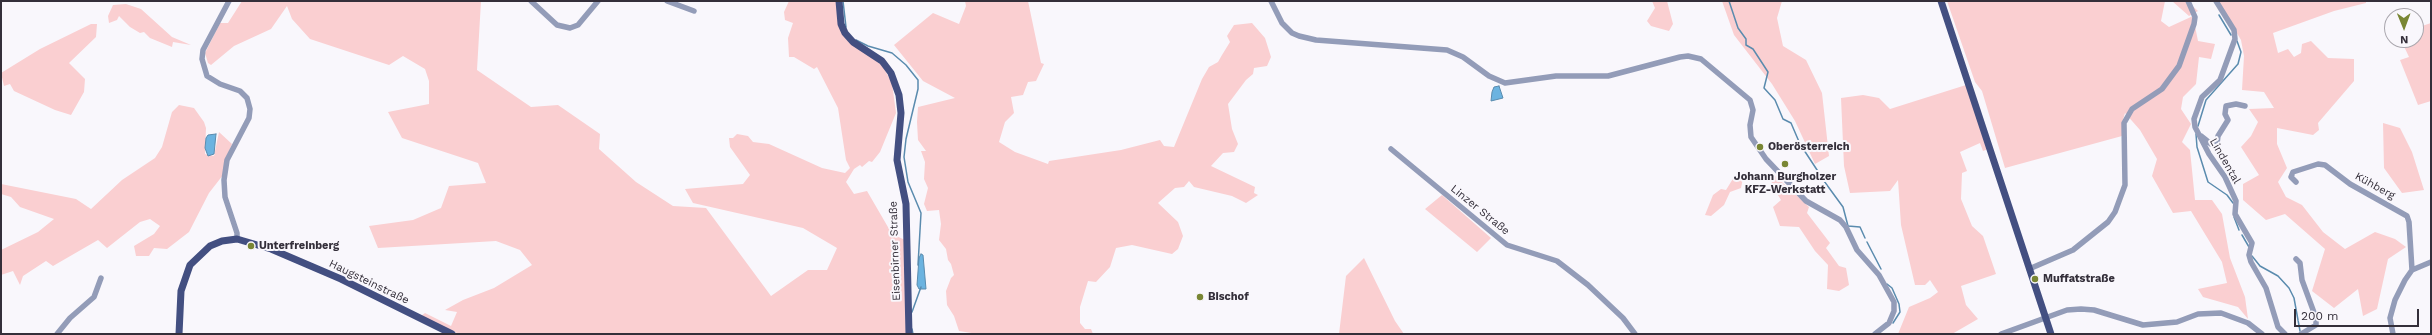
<!DOCTYPE html>
<html>
<head>
<meta charset="utf-8">
<style>
  body { margin:0 }
  #map { position:relative; width:2432px; height:335px; overflow:hidden; background:#f9f7fc; font-family:"Work Sans",sans-serif }
  canvas { display:block }
  .frame { position:absolute; inset:0; border:2px solid #342f3a; pointer-events:none }
  .north { position:absolute; left:2384px; top:8px; width:40px; height:40px; box-sizing:border-box; background:#f9f7fc; border:1px solid #aaa7ae; border-radius:50%; rotate:179deg; font-size:11px; font-weight:700; line-height:16px; text-align:center; color:#342f3a }
  .north::after { content:''; display:block; margin:auto; width:14px; height:18px; background:#798634; clip-path:polygon(50% 0,100% 100%,50% 72%,0 100%) }
  .scale { position:absolute; left:2294px; top:309px; width:125px; height:18px; box-sizing:border-box; border:2px solid #342f3a; border-top:0; padding-left:5px; font-size:12px; line-height:14px; white-space:nowrap; color:#342f3a; -webkit-text-stroke:3px #f9f7fc; paint-order:stroke }
</style>
</head>
<body>
<div id="map">
<canvas width="2432" height="335"></canvas>
<div class="frame"></div>
<div class="north">N</div>
<div class="scale">200 m</div>
</div>
<script>
const context = document.querySelector('canvas').getContext('2d');
context.lineJoin = 'round';
function fill(path, color) { context.fillStyle = color; context.fill(path, 'evenodd'); }
const toPath = rows => new Path2D(rows.map(r => 'M' + r).join(''));
function strokePath(path, color, width, dash) { context.strokeStyle = color; context.lineWidth = width; context.lineCap = dash ? 'butt' : 'round'; context.setLineDash(dash || []); context.stroke(path); }
function write(font, color, halo, rows, align = 'center') {
  context.font = font + ' "Work Sans",sans-serif'; context.lineWidth = 4; context.setLineDash([]); context.textBaseline = 'middle'; context.strokeStyle = halo; context.fillStyle = color; for (const [text, x, y, turn = 0] of rows) {
    context.save(); context.translate(x, y); context.rotate((+turn || 0) * Math.PI / 180); context.textAlign = isNaN(turn) ? turn : align; if (halo) context.strokeText(text, 0, 0); context.fillText(text, 0, 0); context.restore();
  }
}
fill(toPath([
  [242,1,481,1,477,70,531,107,558,105,600,134,599,149,636,182,673,206,706,208,771,296,808,270,827,270,837,248,803,228,693,203,685,189,743,184,750,175,730,147,729,138,733,138,737,134,748,136,753,142,769,144,822,168,845,173,850,168,846,160,838,108,817,67,814,69,794,57,789,57,788,38,793,23,785,20,784,12,789,1,838,1,841,30,881,63,892,83,896,113,880,152,872,162,869,161,862,167,860,165,854,169,846,182,854,194,867,191,892,234,905,240,907,334,459,334,421,316,425,313,451,326,457,312,445,310,463,300,494,288,532,265,520,250,496,241,378,248,369,226,413,220,441,208,449,186,486,183,478,163,402,138,388,112,429,104,429,81,425,69,403,56,389,65,310,39,292,19,287,6,271,29,234,46,211,65,208,63,205,53,220,23,228,23],
  [965,1,1028,1,1041,63,1044,64,1036,81,1028,82,1023,95,1011,97,1014,113,1005,122,999,142,1015,152,1048,164,1049,161,1121,150,1160,140,1164,146,1174,147,1202,79,1209,67,1218,62,1222,55,1230,42,1227,36,1234,25,1252,23,1265,38,1271,57,1267,66,1254,68,1253,74,1246,80,1228,104,1232,129,1238,144,1234,152,1223,153,1211,166,1255,187,1254,193,1258,195,1246,203,1232,196,1194,187,1189,181,1184,187,1175,188,1158,203,1178,222,1183,236,1178,249,1172,254,1132,245,1116,248,1110,267,1096,282,1088,281,1080,307,1080,323,1085,329,1091,329,1093,334,978,334,959,331,954,316,947,305,946,291,951,278,954,275,951,264,948,260,946,249,939,240,941,224,939,210,927,211,924,204,928,188,924,179,925,162,921,151,926,151,918,140,917,122,918,107,955,98,923,81,894,45,933,13,959,24,966,6],
  [1652,1,1667,1,1673,24,1669,31,1651,26,1647,21,1655,8],
  [1722,1,1782,1,1777,18,1783,46,1806,60,1822,93,1829,156,1815,164,1795,121,1772,84,1734,35],
  [1947,1,2165,1,2161,21,2169,27,2193,16,2198,41,2215,44,2211,59,2199,57,2196,84,2183,97,2181,109,2191,124,2182,142,2190,150,2195,200,2212,200,2222,214,2230,258,2245,297,2248,319,2238,307,2203,297,2198,289,2227,283,2222,262,2191,211,2173,213,2152,176,2157,159,2140,130,2125,113,2122,123,2122,136,2005,168,1982,91,1975,82],
  [2172,1,2187,1,2198,11,2189,16],
  [2218,1,2366,1,2366,3,2334,11,2273,33,2278,53,2288,49,2294,57,2301,53,2302,44,2311,41,2328,58,2354,59,2354,81,2318,123,2319,130,2313,135,2277,128,2277,144,2287,168,2278,182,2286,197,2302,205,2323,232,2345,249,2375,232,2395,239,2406,247,2388,259,2377,309,2363,316,2358,289,2334,308,2312,291,2325,249,2285,214,2266,220,2243,200,2243,184,2259,175,2241,147,2251,136,2258,122,2249,109,2274,108,2264,92,2242,90,2244,56,2241,40],
  [126,4,141,9,172,37,191,45,173,42,172,47,150,38,144,32,140,33,130,27,119,16,117,20,109,23,108,16,113,5],
  [2431,23,2431,101,2418,105,2400,60,2409,57,2401,40,2416,40,2416,28],
  [91,24,97,24,96,37,69,63,85,79,84,92,71,115,55,110,14,91,10,84,4,86,1,73,40,49],
  [1966,85,1988,149,1983,151,1980,143,1960,152,1967,171,1962,173,1961,199,1972,226,1983,236,1996,274,1961,286,1966,305,1978,319,1952,334,1898,334,1909,307,1930,298,1938,292,1930,280,1925,285,1915,285,1901,225,1898,180,1890,191,1850,193,1844,166,1841,98,1863,95,1879,98,1890,109],
  [179,105,194,108,204,122,206,128,205,154,214,156,219,132,232,144,226,159,223,175,209,193,189,232,167,249,154,248,149,256,136,256,134,246,154,234,160,226,150,219,140,222,107,248,98,240,53,266,46,261,23,276,20,285,13,271,1,275,1,250,38,232,54,219,20,207,11,197,1,194,1,184,76,199,91,209,122,180,155,158,162,147,172,112],
  [2383,123,2400,128,2412,152,2424,190,2402,193,2384,168],
  [1771,172,1809,207,1807,213,1830,243,1826,248,1839,266,1846,268,1849,285,1839,291,1827,289,1828,265,1815,251,1799,227,1780,226,1773,207,1781,200,1773,187,1770,176],
  [1734,177,1743,178,1741,188,1730,192,1724,205,1711,216,1705,215,1713,195,1721,189,1726,190],
  [1442,195,1491,238,1477,252,1425,209],
  [1364,258,1395,321,1404,334,1339,334,1346,276]
]), '#facfd1');
const water = toPath([
  [1499,86,1503,98,1491,101,1492,92,1494,87,1499,86],
  [216,134,214,154,208,156,205,148,206,138,208,135,216,134],
  [921,254,923,255,926,289,919,289,917,285,919,258,921,254]
]);
fill(water, '#6bb3e0');
strokePath(water, '#5a8bae', 1);
strokePath(toPath([
  [843,1,846,27],
  [1729,1,1738,28,1746,39,1746,45,1753,49,1768,72,1764,88,1775,100,1783,119,1791,123,1800,144,1821,176],
  [2219,15,2231,35],
  [856,40,868,46,892,53,906,65,918,80,918,89,906,139,904,157,908,182,921,213,918,265],
  [2198,126,2206,100,2238,64,2241,52,2237,41],
  [2196,134,2197,147,2208,182,2227,195,2233,203],
  [1824,181,1843,207,1848,226,1860,227,1865,238],
  [2234,217,2239,230],
  [2242,235,2249,247],
  [1867,242,1881,269],
  [2252,256,2260,266,2278,276,2289,288,2294,298,2300,331],
  [1887,284,1892,288,1899,304,1900,312,1893,323],
  [912,312,921,287],
  [912,329,913,334]
]), '#5a8bae', 1.5);
strokePath(toPath([
  [229,1,203,50,202,59,207,76,220,84,240,91,247,98,250,109,249,118,227,160,224,180,225,197,237,233,237,239],
  [531,1,557,25,570,28,578,25,598,1],
  [667,1,694,11],
  [1271,1,1282,23,1292,33,1299,36,1316,40,1447,50,1463,57,1489,76,1505,83,1556,76,1608,76,1680,57,1688,56,1701,59,1750,100,1753,110,1750,125,1751,137,1766,159,1806,201,1840,220,1846,227,1857,250,1879,275,1894,302,1894,311,1889,323,1875,334],
  [2216,1,2234,30,2235,39,2220,80,2202,97,2194,119,2195,127,2209,154,2225,177,2236,201,2235,214,2252,243,2249,255,2251,262,2266,288,2278,327,2285,334],
  [2201,136,2211,144,2217,144,2218,136,2228,120,2225,114,2226,106,2236,104,2245,106],
  [1391,149,1507,245,1557,261,1588,285,1623,318,1635,334],
  [2296,182,2291,177,2293,172,2318,164,2325,165,2350,184,2407,216,2409,222,2412,270],
  [2296,259,2300,263,2302,280,2316,318,2316,325,2301,334],
  [2029,269,2073,250,2108,222,2115,212,2125,185,2124,123,2132,109,2162,89,2179,66,2194,24,2195,17,2188,1],
  [57,334,70,318,94,297,101,278],
  [2001,334,2067,310,2081,309,2094,310,2143,325,2177,322,2198,314,2221,313,2248,323,2262,334],
  [2393,334,2390,318,2395,300,2405,280,2412,270,2431,262]
]), '#939cb8', 5.5);
strokePath(toPath([
  [839,1,841,24,845,33,853,42,882,61,891,73,899,95,901,113,897,160,906,204,909,334],
  [1941,1,2051,334],
  [179,334,181,291,190,265,210,246,222,241,237,239,271,249,341,279,452,334]
]), '#434f81', 7);
for (const [x, y, r, color] of [
  [1760,147,4,"#798634"],
  [1785,164,4,"#798634"],
  [251,246,4,"#798634"],
  [2035,279,4,"#798634"],
  [1200,297,4,"#798634"]
]) { const dot = new Path2D(); dot.arc(x, y, r, 0, 2 * Math.PI); context.fillStyle = color; context.fill(dot); strokePath(dot, '#f9f7fc', 1.5); }
write('bold 11px', '#342f3a', '#f9f7fc', [
  ["Oberösterreich",1768,147],
  ["Johann Burgholzer",1785,177,"center"],
  ["KFZ-Werkstatt",1785,190,"center"],
  ["Unterfreinberg",259,246],
  ["Muffatstraße",2043,279],
  ["Bischof",1208,297]
], 'left');
write('11px', '#342f3a', '#f9f7fc', [
  ["Lindental",2225,161,60],
  ["Kühberg",2375,186,29],
  ["Linzer Straße",1480,210,39],
  ["Eisenbirner Straße",895,251,-92],
  ["Haugsteinstraße",369,282,26]
]);
</script>
</body>
</html>
